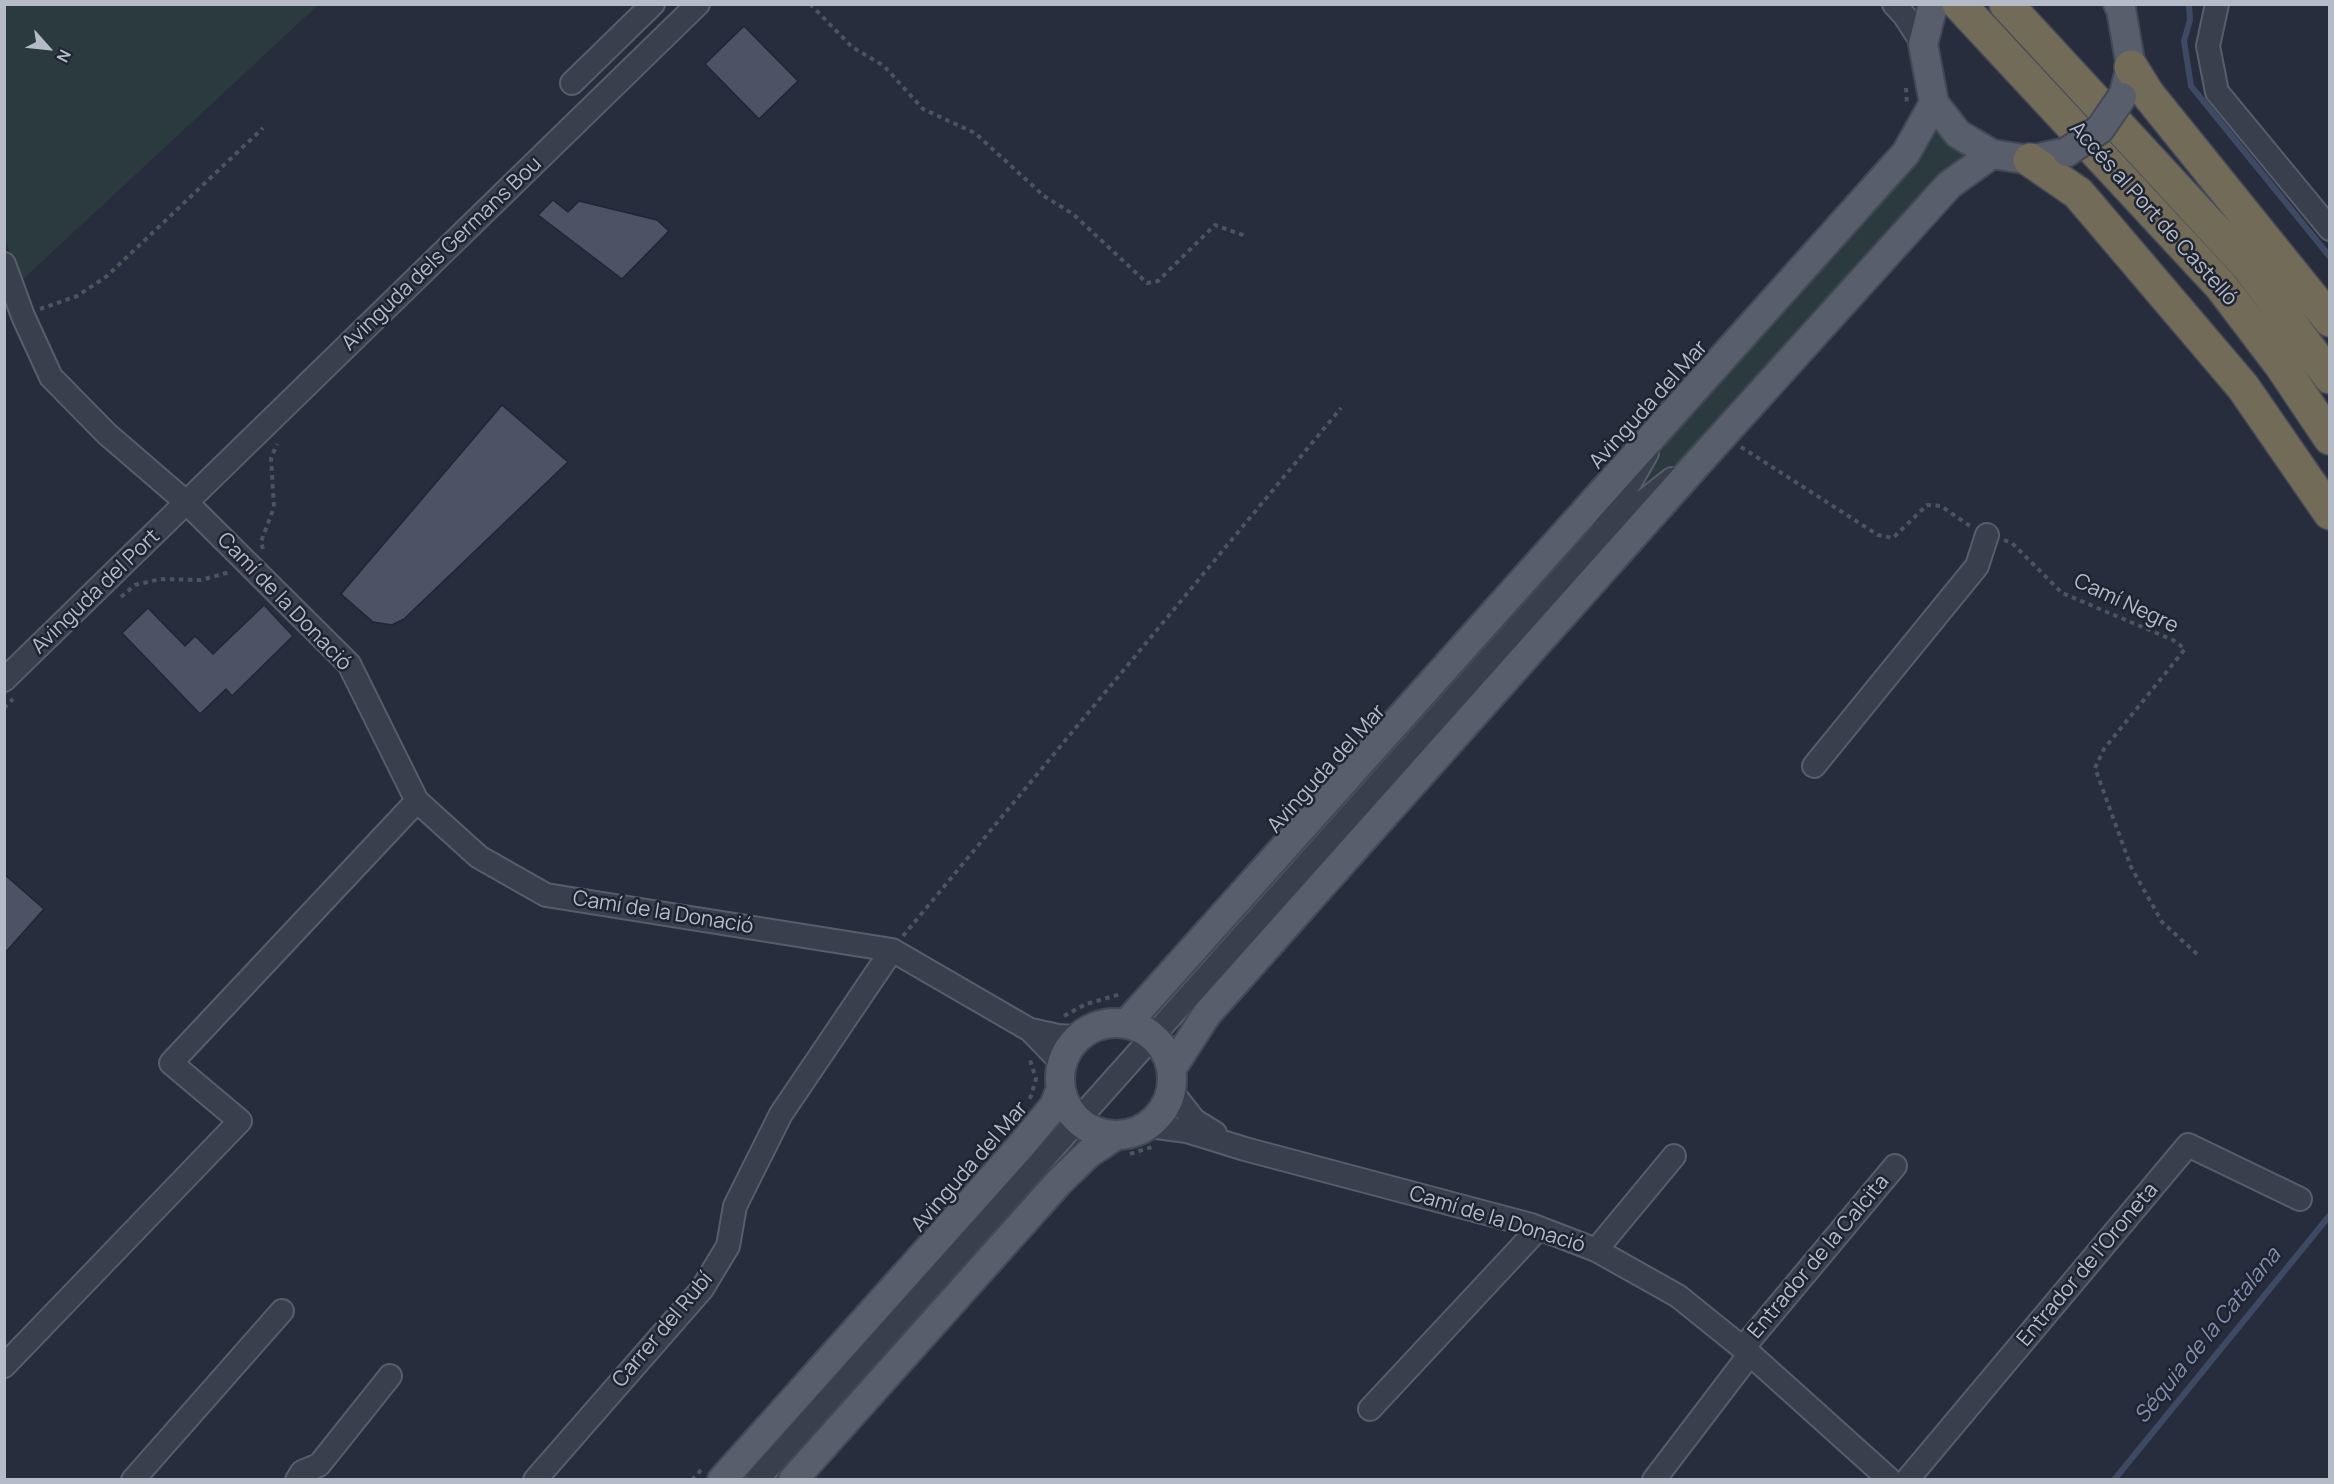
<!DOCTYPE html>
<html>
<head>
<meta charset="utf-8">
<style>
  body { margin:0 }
  #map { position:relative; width:2334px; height:1484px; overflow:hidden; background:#272d3c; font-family:Manrope,sans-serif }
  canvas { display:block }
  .frame { position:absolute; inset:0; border:6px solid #b6bbc8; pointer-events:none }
  .north { position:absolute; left:18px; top:18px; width:60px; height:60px; -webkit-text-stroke:4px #1f2432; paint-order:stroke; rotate:117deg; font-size:16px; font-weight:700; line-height:24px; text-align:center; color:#b6bbc8 }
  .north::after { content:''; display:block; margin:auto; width:21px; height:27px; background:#b6bbc8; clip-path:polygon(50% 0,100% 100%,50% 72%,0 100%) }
</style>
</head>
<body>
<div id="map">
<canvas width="2334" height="1484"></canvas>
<div class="frame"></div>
<div class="north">N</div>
</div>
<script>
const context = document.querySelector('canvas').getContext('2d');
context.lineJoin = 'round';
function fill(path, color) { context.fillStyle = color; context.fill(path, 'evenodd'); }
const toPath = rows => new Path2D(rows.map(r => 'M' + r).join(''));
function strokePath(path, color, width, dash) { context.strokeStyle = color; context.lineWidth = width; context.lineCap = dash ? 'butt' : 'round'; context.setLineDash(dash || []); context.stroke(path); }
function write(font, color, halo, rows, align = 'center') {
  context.font = font + ' Manrope,sans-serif'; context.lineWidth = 5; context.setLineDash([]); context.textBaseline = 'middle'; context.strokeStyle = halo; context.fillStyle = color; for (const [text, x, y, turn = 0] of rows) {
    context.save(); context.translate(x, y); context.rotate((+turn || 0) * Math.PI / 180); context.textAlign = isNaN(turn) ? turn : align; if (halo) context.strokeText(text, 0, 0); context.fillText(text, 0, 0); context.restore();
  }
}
fill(toPath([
  [5,5,318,5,19,283,5,237],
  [1935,131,1966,156,1683,461,1627,509,1660,453,1695,407,1925,150]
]), '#2a3a3e');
strokePath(toPath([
  [2189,4,2190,20,2184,41,2191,86,2330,257],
  [2114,1480,2330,1215]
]), '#3e4964', 6);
const building = toPath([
  [744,26,798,81,759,119,705,64,744,26],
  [553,200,568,212,579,201,657,220,669,231,622,279,538,215,553,200],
  [502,405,568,462,404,619,392,625,373,622,341,594,502,405],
  [264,605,293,636,232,696,226,689,200,714,122,633,148,608,185,646,195,636,213,654,264,605],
  [4,874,44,909,4,954,4,874]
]);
fill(building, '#4d5365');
strokePath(building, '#212634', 1.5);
const minor = toPath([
  [1894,4,1904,15,1923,44],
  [2217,4,2208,46,2217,92,2330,229],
  [572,83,653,4],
  [4,264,23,316,51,377,107,434,187,503,349,664,417,801,479,857,546,895,892,950,1030,1030,1061,1062],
  [1606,531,1672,479],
  [4,680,698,4],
  [1814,766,1977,566,1987,535],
  [1031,1030,1058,1036,1076,1037],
  [1172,1092,1194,1120,1215,1133],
  [1149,1126,1187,1131,1245,1149,1531,1225,1596,1250,1678,1296,1750,1354,1890,1480],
  [1596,1250,1674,1156],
  [1743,1348,1895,1166],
  [4,1366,240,1121,171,1063,417,801],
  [1370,1409,1539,1228],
  [133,1480,282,1311],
  [297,1480,302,1472,319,1465,390,1376],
  [535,1480,702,1289,728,1246,735,1206,781,1114,892,950],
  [757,1480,1600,535,1647,453],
  [1654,1480,1750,1354],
  [1907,1480,2188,1145,2300,1199]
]);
const major = toPath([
  [1936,4,1932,9,1923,44,1934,103,1958,134,1992,154,2030,160,2067,152],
  [2118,4,2121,9,2131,67,2125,89],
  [1128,1022,1906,153,1934,103],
  '1060 1079a56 56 0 1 1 112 0a56 56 0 1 1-112 0Z',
  [1172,1068,1207,1014,1697,464,1949,185,1992,154],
  [722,1480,1020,1147,1054,1106,1060,1091],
  [793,1480,1059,1182,1089,1153,1115,1136]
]);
const highway = toPath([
  [1959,4,2221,286,2281,365,2330,438],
  [2006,4,2248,266,2330,377],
  [2131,67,2147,93,2330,320],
  [2030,160,2078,193,2243,387,2330,513]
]);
strokePath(minor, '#585d6b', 26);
strokePath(major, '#434856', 32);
strokePath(highway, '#454a58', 36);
strokePath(toPath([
  [810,4,852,47,884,66,923,109,975,133,1044,196,1073,214,1147,283,1158,281,1215,225,1246,236],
  [1906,88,1907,105],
  [40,309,77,296,107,276,263,128],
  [1741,447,1878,535,1893,538,1927,505,1941,506,1970,526],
  [2004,540,2012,543,2062,593,2173,640,2185,649,2104,749,2095,768,2131,867,2162,922,2198,955],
  [263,549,261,542,274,507,271,458,277,444],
  [121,597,135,585,160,579,201,580,230,572],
  [4,708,13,699],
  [903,936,1341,408],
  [1064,1016,1086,1004,1121,994],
  [1030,1099,1036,1079,1030,1060],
  [1130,1154,1152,1147],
  [692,1480,701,1470]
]), '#48575d', 4, [4.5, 4.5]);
strokePath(minor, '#3a3f4d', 22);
strokePath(major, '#585e6c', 28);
strokePath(highway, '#726b58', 33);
const majorBridge = toPath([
  [2067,152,2100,129,2122,97]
]);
strokePath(majorBridge, '#434856', 32, []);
strokePath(majorBridge, '#585e6c', 28);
write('21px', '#b6bbc8', '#1f2432', [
  ["Accés al Port de Castelló",2153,214,48],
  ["Avinguda dels Germans Bou",442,254,-44],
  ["Avinguda del Mar",1649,405,-48],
  ["Avinguda del Port",96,592,-44],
  ["Camí de la Donació",284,602,46],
  ["Camí Negre",2126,604,25],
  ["Avinguda del Mar",1327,769,-48],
  ["Camí de la Donació",663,913,9],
  ["Avinguda del Mar",970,1167,-49],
  ["Camí de la Donació",1497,1220,17],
  ["Entrador de la Calcita",1819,1257,-50],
  ["Entrador de l'Oroneta",2088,1265,-50],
  ["Carrer del Rubí",663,1330,-50]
]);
write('italic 22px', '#818eac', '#1f2432', [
  ["Séquia de la Catalana",2208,1336,-51]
]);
</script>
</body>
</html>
